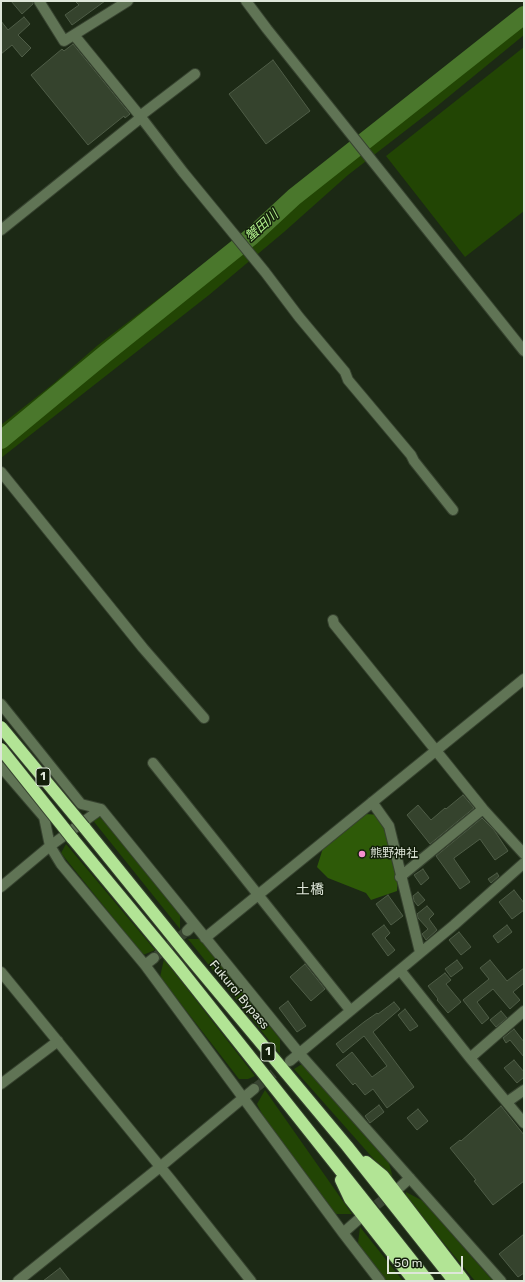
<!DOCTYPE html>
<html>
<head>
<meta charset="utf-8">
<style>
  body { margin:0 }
  #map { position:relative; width:525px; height:1282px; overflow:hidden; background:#1c2915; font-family:Rubik,sans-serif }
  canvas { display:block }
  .frame { position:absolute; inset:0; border:2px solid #dee6d9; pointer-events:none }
  .scale { position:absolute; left:387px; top:1256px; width:76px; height:18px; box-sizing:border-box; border:2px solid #dee6d9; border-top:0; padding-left:5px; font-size:12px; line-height:14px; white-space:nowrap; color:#dee6d9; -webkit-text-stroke:3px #131f0b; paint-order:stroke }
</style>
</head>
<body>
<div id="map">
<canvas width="525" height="1282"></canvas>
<div class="frame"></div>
<div class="scale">50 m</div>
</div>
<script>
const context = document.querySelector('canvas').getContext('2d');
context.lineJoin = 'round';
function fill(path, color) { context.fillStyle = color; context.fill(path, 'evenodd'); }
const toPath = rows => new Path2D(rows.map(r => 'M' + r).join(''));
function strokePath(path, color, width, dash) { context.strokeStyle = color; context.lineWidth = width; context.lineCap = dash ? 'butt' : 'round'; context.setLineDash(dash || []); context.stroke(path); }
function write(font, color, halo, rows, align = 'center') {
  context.font = font + ' Rubik,"Noto Sans JP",sans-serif'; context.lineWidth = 3; context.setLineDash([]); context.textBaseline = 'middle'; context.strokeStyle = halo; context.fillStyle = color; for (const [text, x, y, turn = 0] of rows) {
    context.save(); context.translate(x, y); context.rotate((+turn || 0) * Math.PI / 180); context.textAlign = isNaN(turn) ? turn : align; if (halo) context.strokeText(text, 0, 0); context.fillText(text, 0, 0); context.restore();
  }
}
fill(toPath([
  [524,5,524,35,436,107,348,175,284,232,209,295,1,458,1,425,53,384,98,345,256,224],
  [524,47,524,211,465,257,386,156],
  [103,812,180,914,180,929,91,818],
  [66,844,155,950,143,955,61,853],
  [188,939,201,939,280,1039,280,1054],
  [164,959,255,1076,248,1079,239,1079,160,977],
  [302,1064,389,1163,394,1182,294,1069],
  [265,1090,352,1214,335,1214,264,1118,257,1104],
  [406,1192,423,1201,493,1281,475,1281,406,1197],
  [360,1227,403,1281,384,1281,357,1251]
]), '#224504');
fill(toPath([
  [365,814,381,815,398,875,397,891,371,900,366,893,328,878,317,867,323,848,346,823]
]), '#2e5a08');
strokePath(toPath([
  [1,440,105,354,252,236,294,197,524,15]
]), '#4a772c', 18);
const building = toPath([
  [11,1,33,1,33,4,22,14,11,1],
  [75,1,105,1,72,25,65,15,79,5,75,1],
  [24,17,30,24,18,35,31,48,22,57,12,45,1,54,1,21,8,30,24,17],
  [73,44,130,114,125,118,124,116,88,145,31,75,62,49,64,51,73,44],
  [273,60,310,111,266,144,229,94,273,60],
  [463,795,474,808,430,844,407,815,418,805,431,820,445,808,446,809,463,795],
  [482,818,494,830,508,851,495,860,480,839,454,858,454,859,470,882,460,889,436,856,482,818],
  [423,869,429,878,421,885,414,875,423,869],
  [497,873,499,876,491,883,488,879,497,873],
  [514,890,524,903,524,910,512,919,499,902,514,890],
  [418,892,425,900,418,906,414,901,413,896,418,892],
  [388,895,403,916,391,925,376,904,388,895],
  [427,906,434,914,429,919,437,930,426,940,422,934,428,929,418,918,417,914,427,906],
  [384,925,390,933,385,938,395,950,388,956,372,934,384,925],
  [507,925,512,932,498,943,493,936,507,925],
  [459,932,471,947,461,955,449,940,459,932],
  [457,960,463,968,451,977,445,969,457,960],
  [490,960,507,981,524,968,524,983,513,992,520,1000,510,1009,493,989,477,1002,489,1018,482,1024,463,1000,489,979,480,968,490,960],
  [305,964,325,989,311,1001,290,977,305,964],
  [445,973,451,980,446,984,461,1002,448,1013,437,1000,438,999,428,986,445,973],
  [288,1001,306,1026,297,1032,279,1008,288,1001],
  [394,1002,400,1009,373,1032,414,1087,387,1108,373,1089,365,1095,355,1083,353,1085,336,1065,352,1052,372,1077,387,1066,364,1036,343,1053,336,1044,364,1022,377,1013,378,1014,394,1002],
  [405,1009,418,1026,410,1031,398,1015,405,1009],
  [501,1011,507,1018,496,1027,490,1020,501,1011],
  [514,1029,524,1042,524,1057,510,1040,506,1043,503,1038,514,1029],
  [514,1060,524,1072,524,1077,517,1083,504,1068,514,1060],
  [379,1105,384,1112,370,1123,365,1116,379,1105],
  [501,1106,524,1135,524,1181,493,1205,474,1181,476,1180,450,1148,460,1140,461,1141,501,1106],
  [418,1109,428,1121,417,1130,407,1118,418,1109],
  [524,1234,524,1273,518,1277,499,1254,524,1234],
  [60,1268,70,1281,43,1281,60,1268]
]);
fill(building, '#35432d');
strokePath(building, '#4f5d47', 1);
strokePath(toPath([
  [154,958,187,931],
  [254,1089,287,1063],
  [365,1214,393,1192]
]), '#394532', 10, [10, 5]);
const minor = toPath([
  [39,1,64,41,128,1],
  [246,1,267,29,524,351],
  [74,35,140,116,183,172,265,272,299,317,345,372,348,380,411,455,414,461,453,510],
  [1,230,138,120,140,116,195,74],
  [1,472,143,648,204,718],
  [333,620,334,624,483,809,524,854],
  [1,704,81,804,101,809,299,1053,501,1281],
  [153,763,350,1010],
  [1,767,44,817,50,846,61,864,145,965,343,1233,380,1281],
  [372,802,389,826,420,952],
  [400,877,483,809],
  [1,887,50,846,101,809],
  [187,931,194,924],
  [205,938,524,679],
  [145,965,154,958],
  [400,970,470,1058,524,1123],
  [1,972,171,1180,251,1281],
  [470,1058,524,1011],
  [290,1061,454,925,524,863],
  [1,1084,58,1041],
  [507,1102,524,1090],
  [400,1187,410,1178],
  [343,1233,360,1218],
  [18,1281,160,1167,254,1089]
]);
const highway = toPath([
  [84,827,190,958,347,1146,454,1281],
  [72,838,178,966,428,1281],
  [366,1162,383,1176,464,1281],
  [341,1180,350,1199,414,1281]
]);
strokePath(minor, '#374330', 12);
strokePath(highway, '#374330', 14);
strokePath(minor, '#607455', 10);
strokePath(highway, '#b2e495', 12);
const highwayBridge = toPath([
  [1,727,84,827],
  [1,749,72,838]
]);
strokePath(highwayBridge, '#374330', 14, []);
strokePath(highwayBridge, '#b2e495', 12);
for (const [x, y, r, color] of [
  [362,854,4,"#f790cd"]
]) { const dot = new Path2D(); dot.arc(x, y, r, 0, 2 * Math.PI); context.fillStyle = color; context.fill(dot); strokePath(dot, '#131f0b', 1.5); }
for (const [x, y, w] of [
  [43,777,14],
  [268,1052,14]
]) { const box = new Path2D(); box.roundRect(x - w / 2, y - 9, w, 18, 3); context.fillStyle = '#131f0b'; context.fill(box); strokePath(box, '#dee6d9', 1); }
write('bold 11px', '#dee6d9', null, [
  ["1",43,777],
  ["1",268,1052]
]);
write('12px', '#dee6d9', '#131f0b', [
  ["熊野神社",370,854]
], 'left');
write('12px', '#dee6d9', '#131f0b', [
  ["Fukuroi Bypass",239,995,50]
]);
write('italic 13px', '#b1f18c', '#131f0b', [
  ["蟹田川",262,226,-42]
]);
write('14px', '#dee6d9', '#131f0b', [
  ["土橋",310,890]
]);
</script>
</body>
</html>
